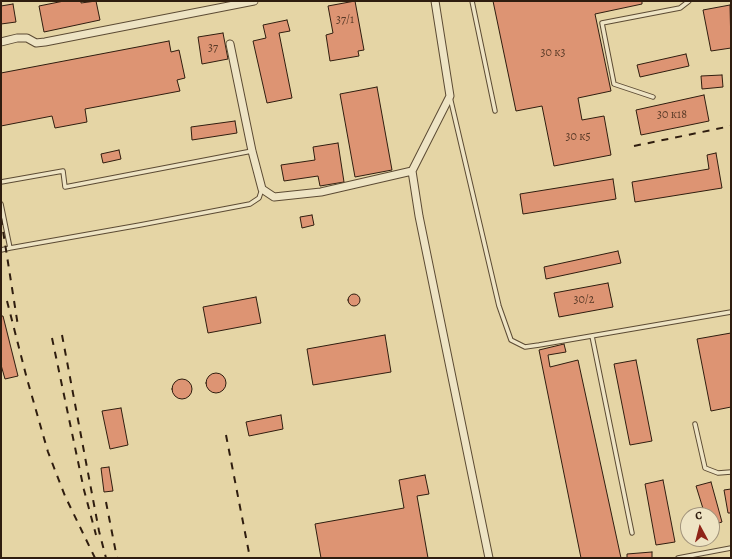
<!DOCTYPE html>
<html>
<head>
<meta charset="utf-8">
<style>
  body { margin:0 }
  #map { position:relative; width:732px; height:559px; overflow:hidden; background:#e5d5a5; font-family:Alegreya,serif }
  canvas { display:block }
  .frame { position:absolute; inset:0; border:2px solid #2f1d0f; pointer-events:none }
  .north { position:absolute; left:680px; top:507px; width:40px; height:40px; box-sizing:border-box; background:#eee4c4; border:1px solid #a2947c; border-radius:50%; rotate:353deg; font-size:11px; font-weight:700; line-height:16px; text-align:center; color:#2f1d0f }
  .north::after { content:''; display:block; margin:auto; width:14px; height:18px; background:#8f2418; clip-path:polygon(50% 0,100% 100%,50% 72%,0 100%) }
</style>
</head>
<body>
<div id="map">
<canvas width="732" height="559"></canvas>
<div class="frame"></div>
<div class="north">С</div>
</div>
<script>
const context = document.querySelector('canvas').getContext('2d');
context.lineJoin = 'round';
function fill(path, color) { context.fillStyle = color; context.fill(path, 'evenodd'); }
const toPath = rows => new Path2D(rows.map(r => 'M' + r).join(''));
function strokePath(path, color, width, dash) { context.strokeStyle = color; context.lineWidth = width; context.lineCap = dash ? 'butt' : 'round'; context.setLineDash(dash || []); context.stroke(path); }
function write(font, color, halo, rows, align = 'center') {
  context.font = font + ' Alegreya,serif'; context.lineWidth = 3; context.setLineDash([]); context.textBaseline = 'middle'; context.strokeStyle = halo; context.fillStyle = color; for (const [text, x, y, turn = 0] of rows) {
    context.save(); context.translate(x, y); context.rotate((+turn || 0) * Math.PI / 180); context.textAlign = isNaN(turn) ? turn : align; if (halo) context.strokeText(text, 0, 0); context.fillText(text, 0, 0); context.restore();
  }
}
const building = toPath([
  [64,1,81,1,81,3,96,1,100,20,44,32,39,6,64,1],
  [355,1,364,50,358,51,359,56,330,61,326,35,333,33,328,6,355,1],
  [493,1,642,1,642,4,595,14,611,91,578,98,582,120,604,116,611,155,554,166,542,106,516,111,493,1],
  [13,4,16,22,1,24,1,6,13,4],
  [730,5,731,48,711,51,703,10,730,5],
  [287,20,290,31,279,33,292,98,267,103,253,41,266,38,263,25,287,20],
  [223,33,228,59,202,64,198,37,223,33],
  [169,41,171,52,179,50,185,78,177,80,180,91,85,109,87,122,55,128,52,116,1,126,1,73,169,41],
  [686,54,689,66,640,77,637,65,686,54],
  [722,75,723,87,702,89,701,76,722,75],
  [377,87,392,170,355,177,340,94,377,87],
  [704,95,709,121,641,135,636,110,704,95],
  [235,121,237,133,192,140,191,127,235,121],
  [338,143,344,182,320,186,318,176,284,181,281,165,315,160,313,147,338,143],
  [119,150,121,159,103,163,101,154,119,150],
  [716,153,722,188,635,202,632,182,709,169,707,155,716,153],
  [613,179,616,199,523,214,520,194,613,179],
  [312,215,314,225,302,228,300,217,312,215],
  [618,251,621,263,546,279,544,267,618,251],
  [608,283,613,307,559,317,554,293,608,283],
  '348 300a6 6 0 1 1 12 0a6 6 0 1 1-12 0Z',
  [256,297,261,323,208,333,203,307,256,297],
  [1,316,3,316,18,376,5,379,1,365,1,316],
  [731,333,731,407,711,411,697,339,731,333],
  [385,335,391,372,313,385,307,349,385,335],
  [564,344,566,352,548,355,550,367,578,360,621,558,581,558,539,350,564,344],
  [636,360,652,441,630,445,614,364,636,360],
  '206 383a10 10 0 1 1 20 0a10 10 0 1 1-20 0Z',
  '172 389a10 10 0 1 1 20 0a10 10 0 1 1-20 0Z',
  [121,408,128,445,110,449,102,411,121,408],
  [281,415,283,429,249,436,246,422,281,415],
  [109,467,113,491,104,492,101,468,109,467],
  [425,475,429,494,417,496,428,558,321,558,315,524,404,508,399,480,425,475],
  [663,480,675,542,656,545,645,484,663,480],
  [711,482,722,522,712,525,712,515,705,515,696,486,711,482],
  [731,489,731,513,728,513,724,490,731,489],
  [652,552,652,558,627,558,627,554,652,552]
]);
fill(building, '#dd9473');
strokePath(building, '#2f1d0f', 1);
const service = toPath([
  [472,1,495,111],
  [450,97,499,306,511,340,525,347,539,345,731,312],
  [653,97,614,84,602,23,680,8,689,1],
  [1,182,63,171,65,187,252,151],
  [1,204,10,248,140,225,250,204,259,198,262,189],
  [1,250,10,248],
  [592,336,632,533],
  [695,424,705,468,718,473,731,472],
  [678,558,731,548]
]);
const minor = toPath([
  [435,1,450,96,412,171,419,216,489,558],
  [1,42,17,38,27,38,36,43,45,42,254,1],
  [230,44,252,151,262,189,274,197,321,192,412,171]
]);
strokePath(service, '#5c4b34', 5.5);
strokePath(minor, '#5c4b34', 9);
strokePath(service, '#eee4c4', 3.5);
strokePath(minor, '#eee4c4', 7);
strokePath(toPath([
  [634,146,731,126],
  [1,218,18,326],
  [7,301,27,379,48,452,65,496,95,558],
  [62,335,99,531,106,558],
  [52,338,84,490,96,535],
  [226,435,250,558],
  [106,502,117,558]
]), '#2f1d0f', 2, [7, 7]);
write('12px', '#5a3b28', null, [
  ["37/1",345,20],
  ["37",213,48],
  ["30 к3",553,53],
  ["30 к18",672,115],
  ["30 к5",578,137],
  ["30/2",584,300]
]);
</script>
</body>
</html>
